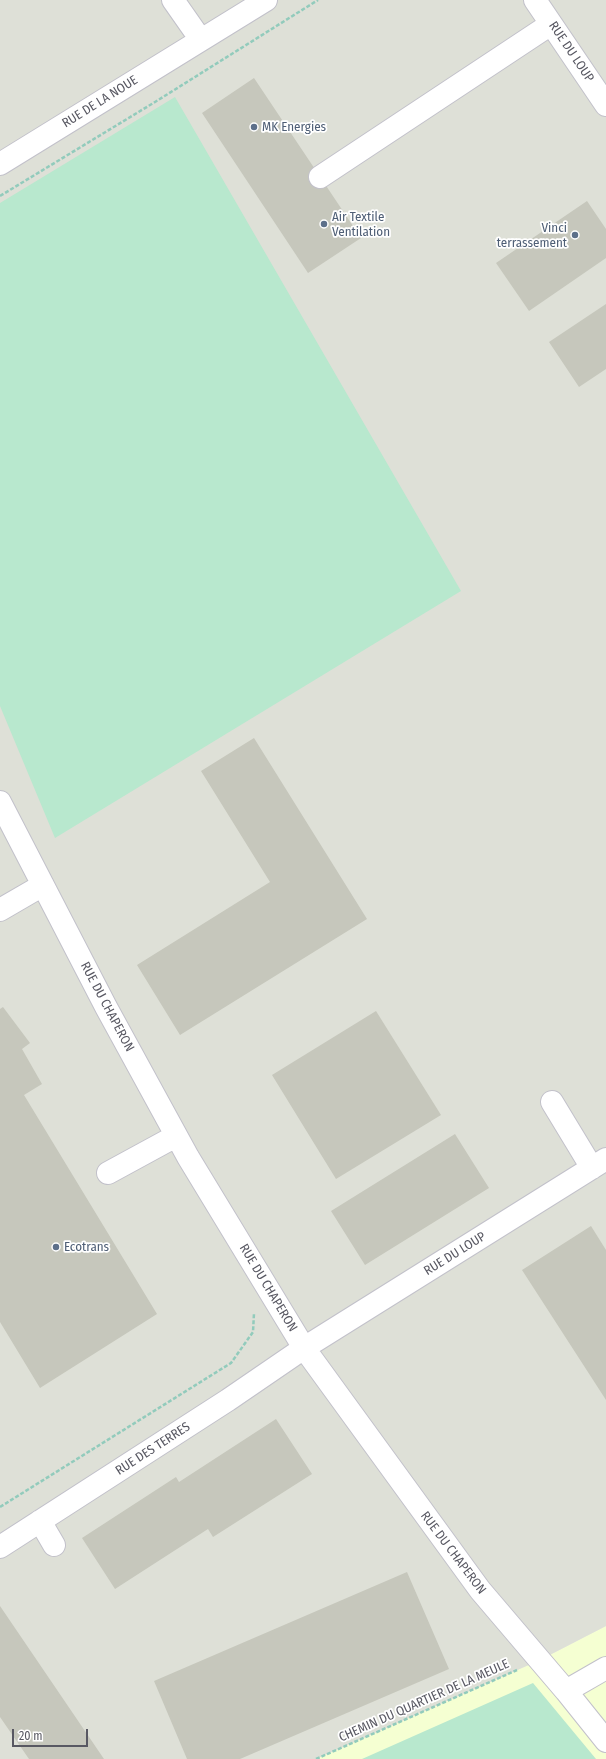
<!DOCTYPE html>
<html>
<head>
<meta charset="utf-8">
<style>
  body { margin:0 }
  #map { position:relative; width:606px; height:1759px; overflow:hidden; background:#eaeddf; font-family:"Fira Sans Condensed",sans-serif }
  canvas { display:block }
  .scale { position:absolute; left:12px; top:1729px; width:76px; height:18px; box-sizing:border-box; border:2px solid #585862; border-top:0; padding-left:5px; font-size:12px; line-height:14px; white-space:nowrap; color:#585862; -webkit-text-stroke:3px #fff; paint-order:stroke }
</style>
</head>
<body>
<div id="map">
<canvas width="606" height="1759"></canvas>
<div class="scale">20 m</div>
</div>
<script>
const context = document.querySelector('canvas').getContext('2d');
context.lineJoin = 'round';
function fill(path, color) { context.fillStyle = color; context.fill(path, 'evenodd'); }
const toPath = rows => new Path2D(rows.map(r => 'M' + r).join(''));
function strokePath(path, color, width, dash) { context.strokeStyle = color; context.lineWidth = width; context.lineCap = dash ? 'butt' : 'round'; context.setLineDash(dash || []); context.stroke(path); }
function write(font, color, halo, rows, align = 'center') {
  context.font = font + ' "Fira Sans Condensed",sans-serif'; context.lineWidth = 3.5; context.setLineDash([]); context.textBaseline = 'middle'; context.strokeStyle = halo; context.fillStyle = color; for (const [text, x, y, turn = 0] of rows) {
    context.save(); context.translate(x, y); context.rotate((+turn || 0) * Math.PI / 180); context.textAlign = isNaN(turn) ? turn : align; if (halo) context.strokeText(text, 0, 0); context.fillText(text, 0, 0); context.restore();
  }
}
fill(toPath([
  [606,1626,606,1759,316,1759,540,1660]
]), '#f5ffd2');
fill(toPath([
  [0,0,606,0,606,1626,540,1660,316,1759,0,1759]
]), '#dee0d7');
fill(toPath([
  [175,97,461,591,55,838,0,706,0,203],
  [533,1683,596,1759,362,1759]
]), '#b8e8ce');
fill(toPath([
  [254,78,361,238,308,273,202,113],
  [587,201,606,229,606,258,529,311,496,263],
  [606,304,606,369,579,387,549,342],
  [254,738,367,919,180,1035,137,965,270,882,201,771],
  [3,1007,30,1043,22,1049,42,1084,24,1095,157,1314,40,1388,0,1322,0,1009],
  [376,1011,441,1115,336,1179,272,1075],
  [455,1134,489,1188,365,1265,331,1211],
  [591,1226,606,1250,606,1400,522,1270],
  [276,1419,312,1474,213,1537,208,1529,115,1589,82,1538,176,1477,179,1482],
  [407,1572,449,1669,240,1759,187,1759,154,1681],
  [0,1606,104,1759,29,1759,0,1717]
]), '#c6c7bc');
const minor = toPath([
  [173,0,201,40],
  [535,0,606,105],
  [0,164,266,0],
  [320,177,551,24],
  [0,802,106,1007,188,1157,304,1348,480,1590,566,1691,606,1741],
  [0,910,43,885],
  [552,1102,592,1168],
  [108,1173,176,1136],
  [40,1521,54,1545],
  [0,1547,228,1400,304,1348,606,1159],
  [566,1691,606,1668]
]);
strokePath(minor, '#c2c1ca', 24);
strokePath(toPath([
  [0,196,155,102,318,0],
  [0,1507,231,1363,253,1332,254,1313],
  [316,1759,517,1670]
]), '#92cbbc', 2.5, [4, 2]);
strokePath(minor, '#fff', 22);
for (const [x, y, r, color] of [
  [254,127,4,"#5c6f8a"],
  [324,224,4,"#5c6f8a"],
  [575,235,4,"#5c6f8a"],
  [56,1247,4,"#5c6f8a"]
]) { const dot = new Path2D(); dot.arc(x, y, r, 0, 2 * Math.PI); context.fillStyle = color; context.fill(dot); strokePath(dot, '#fff', 1.5); }
write('13px', '#585862', '#fff', [
  ["RUE DU LOUP",571,52,56],
  ["RUE DE LA NOUE",100,102,-32],
  ["RUE DU CHAPERON",107,1007,62],
  ["RUE DU LOUP",455,1254,-32],
  ["RUE DU CHAPERON",268,1288,59],
  ["RUE DES TERRES",153,1449,-33],
  ["RUE DU CHAPERON",453,1553,53],
  ["CHEMIN DU QUARTIER DE LA MEULE",424,1701,-24]
]);
write('13px', '#4e5e75', '#fff', [
  ["MK Energies",262,127],
  ["Air Textile",332,217],
  ["Ventilation",332,232],
  ["Vinci",567,228,"right"],
  ["terrassement",567,243,"right"],
  ["Ecotrans",64,1247]
], 'left');
</script>
</body>
</html>
